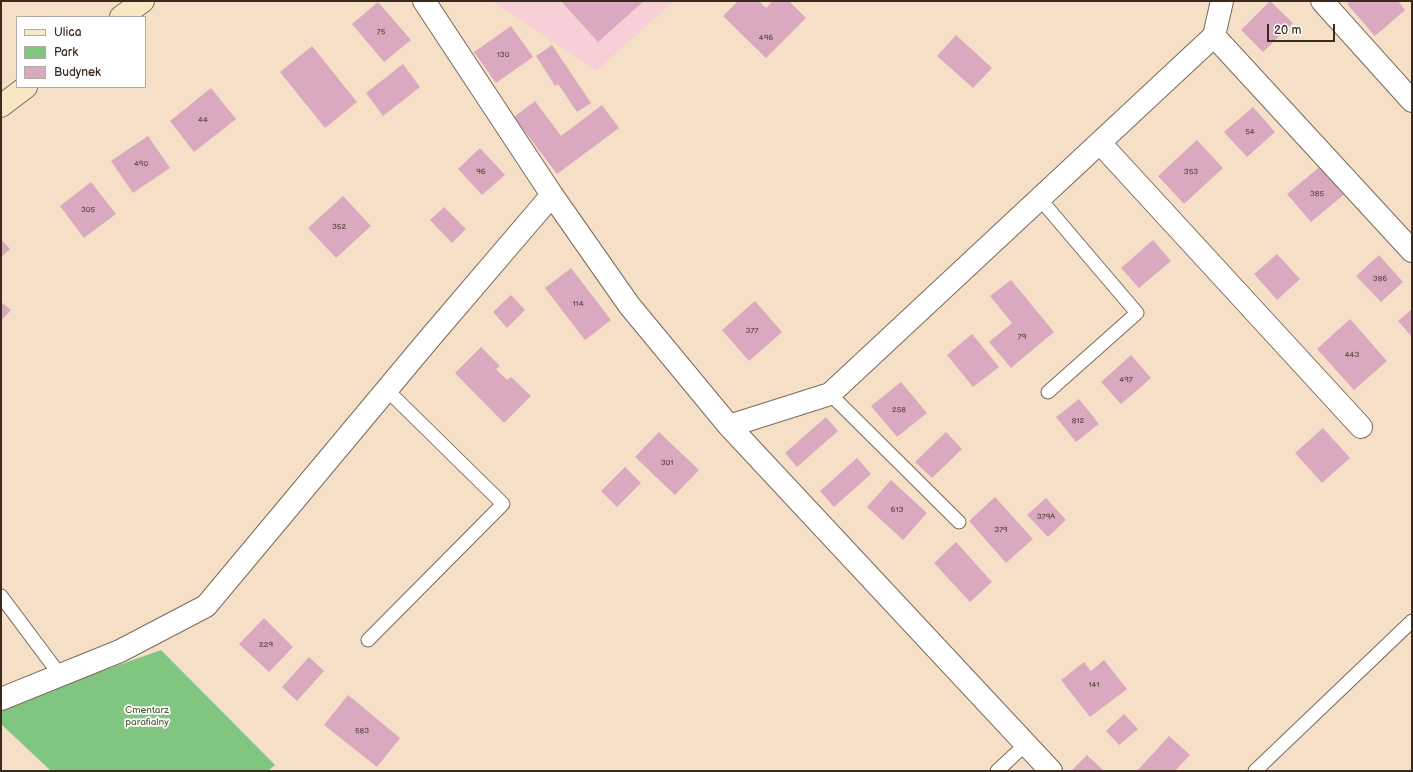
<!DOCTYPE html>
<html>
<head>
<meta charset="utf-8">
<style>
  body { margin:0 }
  #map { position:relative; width:1413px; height:772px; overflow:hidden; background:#f6dfc7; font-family:"Balsamiq Sans",sans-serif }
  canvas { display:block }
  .frame { position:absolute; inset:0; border:2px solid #3b2a1e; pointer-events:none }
  .legend { position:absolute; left:16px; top:16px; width:130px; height:72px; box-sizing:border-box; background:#fff; border:1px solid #b1aaa5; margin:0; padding:5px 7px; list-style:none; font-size:12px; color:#3b2a1e }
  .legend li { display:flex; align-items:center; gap:8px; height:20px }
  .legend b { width:20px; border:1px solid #b1aaa5 }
  .scale { position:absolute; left:1267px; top:24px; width:68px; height:18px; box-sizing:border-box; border:2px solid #3b2a1e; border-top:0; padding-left:5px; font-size:12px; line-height:14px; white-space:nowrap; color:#3b2a1e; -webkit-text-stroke:3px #fff; paint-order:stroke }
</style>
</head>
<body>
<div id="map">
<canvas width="1413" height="772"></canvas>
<div class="frame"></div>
<ul class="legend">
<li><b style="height:5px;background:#f7e8c3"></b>Ulica</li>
<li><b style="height:11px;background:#81c680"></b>Park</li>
<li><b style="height:11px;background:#daa9c0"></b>Budynek</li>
</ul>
<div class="scale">20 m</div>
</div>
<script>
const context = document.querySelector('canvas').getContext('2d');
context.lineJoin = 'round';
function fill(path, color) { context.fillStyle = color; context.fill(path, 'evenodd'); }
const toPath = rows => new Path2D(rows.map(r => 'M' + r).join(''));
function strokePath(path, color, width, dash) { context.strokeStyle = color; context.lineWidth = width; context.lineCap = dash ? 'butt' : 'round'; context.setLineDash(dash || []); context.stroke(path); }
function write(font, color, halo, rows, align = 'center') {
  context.font = font + ' "Balsamiq Sans",sans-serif'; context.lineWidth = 3.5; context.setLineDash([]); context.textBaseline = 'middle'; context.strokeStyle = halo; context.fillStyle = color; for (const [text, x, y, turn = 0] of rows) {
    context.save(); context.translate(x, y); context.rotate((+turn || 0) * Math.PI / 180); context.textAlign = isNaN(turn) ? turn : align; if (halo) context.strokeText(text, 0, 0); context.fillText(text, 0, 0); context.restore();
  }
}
fill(toPath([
  [491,1,674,1,596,71]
]), '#f6cfd7');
fill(toPath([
  [161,650,275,765,268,771,51,771,1,724,1,707]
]), '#81c680');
fill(toPath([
  [561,1,644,1,598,42],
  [738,1,759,1,766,8,773,1,789,1,806,18,766,58,723,16],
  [1270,1,1293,23,1263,52,1241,30],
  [1350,1,1398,1,1405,10,1375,36,1347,4],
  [378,2,411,40,384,62,352,24],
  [511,26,533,57,496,83,474,52],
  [956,35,992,68,973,88,937,56],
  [552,45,591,103,577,112,558,84,555,86,536,56],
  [312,46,357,102,325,128,280,72],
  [403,64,420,87,383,116,366,93],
  [211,88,236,119,194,152,170,121],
  [535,101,561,136,602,105,619,128,557,174,514,117],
  [1253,107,1275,132,1247,157,1224,132],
  [148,136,170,168,133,193,111,161],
  [1197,140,1223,168,1184,204,1158,176],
  [480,148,505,175,482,195,458,169],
  [1322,165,1346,193,1311,222,1287,194],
  [91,182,116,214,84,238,60,206],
  [343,196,371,226,336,258,308,228],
  [444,207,466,229,452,243,430,220],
  [1,239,10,249,1,257],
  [1153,240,1171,261,1139,288,1121,268],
  [1277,254,1300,279,1277,300,1254,274],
  [1379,255,1403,282,1381,302,1356,276],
  [571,268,611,320,585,340,545,288],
  [1011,280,1054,332,1011,368,989,342,1012,323,990,296],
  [511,295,525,310,507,328,493,312],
  [755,301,782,332,749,361,722,330],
  [1,302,11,310,1,321],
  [1412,309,1412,337,1398,321],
  [1350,319,1387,361,1354,390,1317,349],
  [972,334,999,367,973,387,947,355],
  [481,347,500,366,496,369,507,380,511,377,531,396,504,423,455,373],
  [1131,355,1151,378,1121,404,1101,382],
  [901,382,927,413,897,437,871,406],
  [1079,399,1099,424,1076,442,1056,417],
  [826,417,838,431,797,467,785,453],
  [1323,428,1350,458,1322,483,1295,453],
  [659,432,699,470,675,495,635,457],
  [946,432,962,449,932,478,915,462],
  [857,458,871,474,834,507,820,491],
  [625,467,641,483,617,507,601,491],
  [891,480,927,513,903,540,867,507],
  [995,497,1033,539,1006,563,969,521],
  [1046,498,1066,520,1048,537,1027,515],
  [956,542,992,582,970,602,934,563],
  [264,618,293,647,269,672,239,644],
  [309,657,324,671,297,701,282,687],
  [1104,660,1127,689,1090,717,1061,680,1084,662,1091,671],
  [348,695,400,738,377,767,324,725],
  [1124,714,1138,729,1119,745,1106,731],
  [1169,736,1190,755,1175,771,1137,771],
  [1087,755,1104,771,1071,771]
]), '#daa9c0');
const lane = toPath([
  [1040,199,1137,313,1048,392],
  [830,394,959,522],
  [1,596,60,675],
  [368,640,503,504,387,390],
  [997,771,1026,744],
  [1255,771,1412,621]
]);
const street = toPath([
  [424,1,552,195,629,305,729,426,1051,771],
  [1322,1,1412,101],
  [1214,36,1412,251],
  [1100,143,1361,427],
  [729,426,830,394,1214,36,1222,1],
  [1,699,120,651,206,606,429,339,552,195]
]);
const secondary = toPath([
  [121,17,143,1],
  [1,106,26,87]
]);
strokePath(lane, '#7c6959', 15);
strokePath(street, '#7c6959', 24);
strokePath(secondary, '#7c6959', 24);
strokePath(lane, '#fff', 13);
strokePath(street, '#fff', 22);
strokePath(secondary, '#f7e8c3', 22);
write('8px', '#634a46', null, [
  ["75",381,32],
  ["496",766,38],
  ["130",503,55],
  ["44",203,120],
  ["54",1250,132],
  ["490",141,164],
  ["96",481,172],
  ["353",1191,172],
  ["385",1317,194],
  ["305",88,210],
  ["352",339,227],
  ["386",1380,279],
  ["114",578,304],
  ["377",752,331],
  ["79",1022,337],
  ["443",1352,355],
  ["497",1126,380],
  ["258",899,410],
  ["812",1078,421],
  ["301",667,463],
  ["613",897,510],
  ["379A",1046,517],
  ["379",1001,530],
  ["229",266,645],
  ["141",1094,685],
  ["583",362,731]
]);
write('10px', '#546140', '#fff', [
  ["Cmentarz",147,710],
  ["parafialny",147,722]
]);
</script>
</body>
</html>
